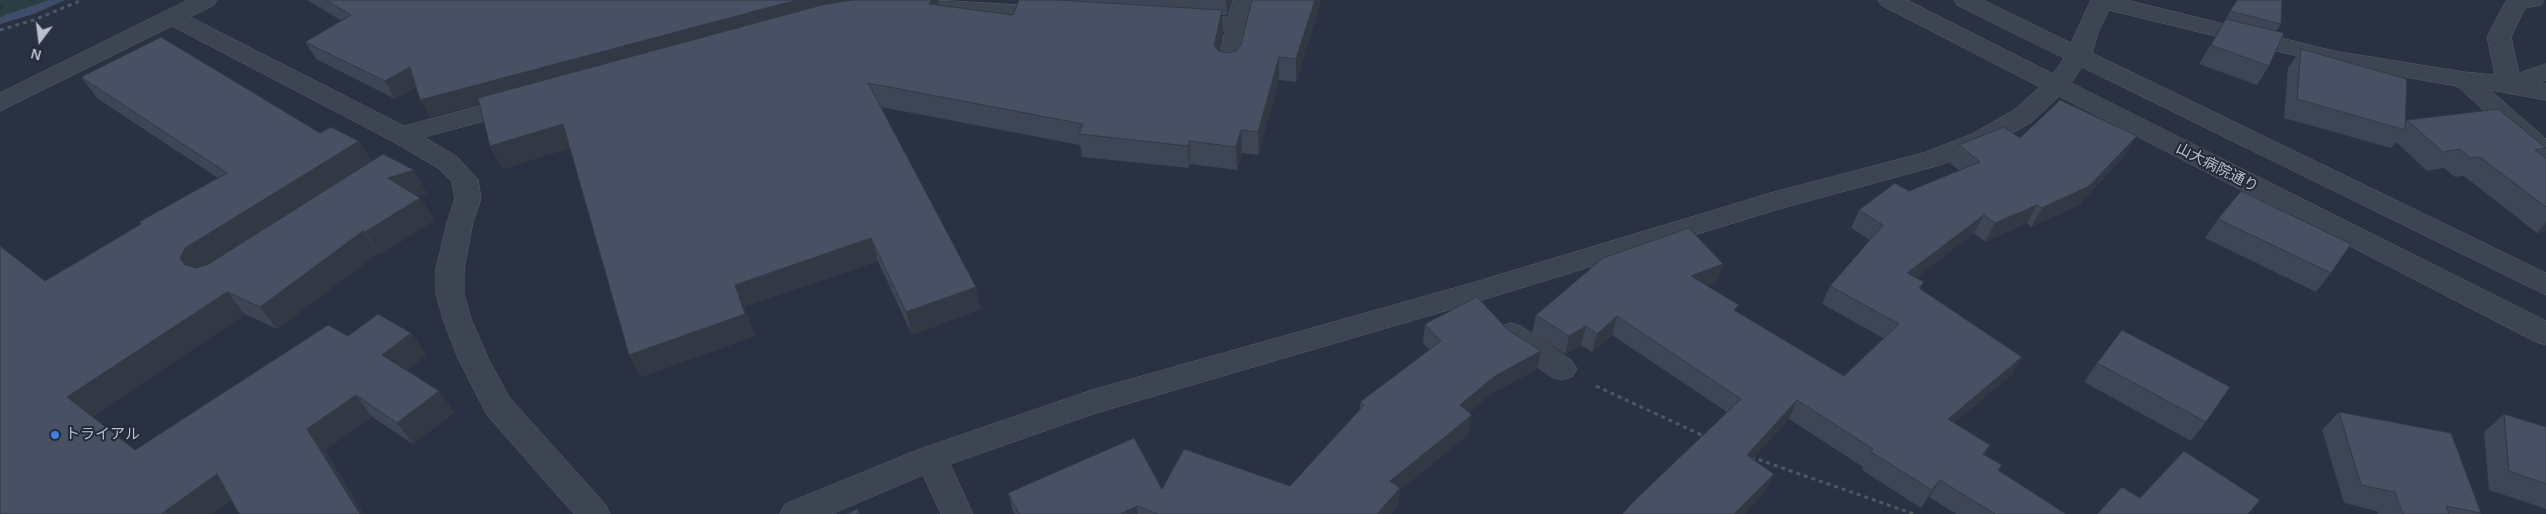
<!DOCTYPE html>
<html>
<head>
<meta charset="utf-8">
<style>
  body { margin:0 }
  #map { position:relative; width:2546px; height:514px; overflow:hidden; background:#293142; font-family:Helvetica,sans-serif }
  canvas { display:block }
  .north { position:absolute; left:15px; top:15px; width:50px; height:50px; -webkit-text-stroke:4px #222937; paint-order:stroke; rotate:195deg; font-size:14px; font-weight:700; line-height:20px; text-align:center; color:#babfcb }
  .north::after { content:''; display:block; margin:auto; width:18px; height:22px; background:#babfcb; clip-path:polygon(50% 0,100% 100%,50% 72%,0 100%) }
</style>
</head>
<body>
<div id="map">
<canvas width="2546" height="514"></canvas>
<div class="north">N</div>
</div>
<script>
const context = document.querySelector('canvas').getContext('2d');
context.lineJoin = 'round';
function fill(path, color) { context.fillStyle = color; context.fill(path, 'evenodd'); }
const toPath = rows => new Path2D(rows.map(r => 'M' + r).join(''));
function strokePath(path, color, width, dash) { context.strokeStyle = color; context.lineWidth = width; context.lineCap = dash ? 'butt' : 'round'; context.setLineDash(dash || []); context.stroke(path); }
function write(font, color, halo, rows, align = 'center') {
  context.font = font + ' Helvetica,"Noto Sans JP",sans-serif'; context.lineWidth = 4; context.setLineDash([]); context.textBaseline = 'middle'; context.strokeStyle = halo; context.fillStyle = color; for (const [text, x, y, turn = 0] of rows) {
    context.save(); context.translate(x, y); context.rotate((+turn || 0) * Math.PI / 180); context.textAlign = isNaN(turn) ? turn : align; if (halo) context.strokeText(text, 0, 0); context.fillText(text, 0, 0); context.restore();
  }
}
fill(toPath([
  [0,0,49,0,50,1,0,18,0,10,4,8,0,5]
]), '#2b3e43');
fill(toPath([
  [49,0,65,0,34,14,0,24,0,17,49,0]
]), '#404d6a');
const minor = toPath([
  [188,0,217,0,214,5,190,17,404,126,517,96,526,98,529,104,526,110,424,137,456,156,478,179,481,199,473,222,464,269,464,294,471,319,488,358,509,397,605,504,610,514,574,514,487,415,458,358,443,319,436,294,436,269,447,222,455,199,452,182,438,168,392,141,172,26,0,111,0,93,188,0],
  [897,0,935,0,1052,7,1060,9,1063,14,1060,19,1052,21,905,12,897,10,894,5,897,0],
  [1233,0,1255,0,1240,67,1236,72,1228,74,1220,72,1216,67,1225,31,1185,29,1177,27,1173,22,1177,17,1185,15,1228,17,1233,0],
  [1878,0,1907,0,2053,74,2064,58,1957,5,1954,0,1983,0,2071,43,2091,0,2126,0,2334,51,2464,72,2495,75,2487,37,2505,3,2507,0,2544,0,2541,5,2525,8,2511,37,2519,73,2546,64,2546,80,2538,83,2546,84,2546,100,2490,90,2546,139,2546,162,2537,159,2457,86,2334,65,2109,10,2099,30,2092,53,2546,273,2546,295,2082,67,2071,83,2546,321,2546,345,2536,342,2059,96,2032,122,1990,146,1940,165,1779,209,1472,303,1096,413,950,464,973,514,941,514,923,475,831,514,780,514,785,504,920,449,1092,390,1472,283,1774,192,1923,153,1972,134,2014,110,2040,87,1881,5,1878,0],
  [1511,323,1521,326,1572,361,1577,369,1572,377,1562,380,1552,377,1501,342,1497,334,1501,326,1511,323]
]);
strokePath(minor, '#585f6c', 1);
strokePath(toPath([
  [0,30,34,20,82,0],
  [1596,386,1706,437],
  [1751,457,1914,514]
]), '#495b5f', 3, [4, 4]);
fill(minor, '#3d4452');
fill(toPath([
  [307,0,938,0,939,5,1013,15,1019,0,1231,0,1227,15,1222,15,1223,33,1218,51,1228,53,1236,51,1241,45,1252,0,1320,0,1320,5,1296,82,1279,80,1258,155,1242,153,1237,170,1190,164,1189,168,1082,157,1080,145,881,107,981,309,912,335,878,261,744,307,755,336,641,377,629,355,570,148,503,169,490,146,480,104,430,117,420,100,416,87,395,99,316,59,305,42,342,21],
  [2237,0,2281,24,2276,31,2269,66,2257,85,2199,64],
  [2301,49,2406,122,2407,120,2546,148,2541,154,2546,158,2546,231,2537,233,2464,176,2455,177,2444,168,2427,171,2396,142,2391,148,2284,118,2288,68],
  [81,77,320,133,359,141,371,162,427,193,417,196,420,198,434,220,380,255,378,253,277,329,245,314,92,417,135,450,348,336,411,333,426,355,407,370,439,391,454,413,413,444,372,417,325,450,231,500,212,514,0,514,45,281,141,225,139,222,218,178,98,99],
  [2020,138,2126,154,2079,205,2031,227,2027,223,1985,242,1974,233,1916,278,1924,282,1920,289,2022,357,2011,375,1954,423,1990,445,1984,455,1998,471,2066,514,1956,514,1929,497,1921,508,1862,470,1863,467,1789,419,1752,459,1766,491,1727,412,1612,335,1592,352,1581,345,1565,354,1532,333,1536,315,1717,282,1707,286,1737,312,1844,376,1883,338,1822,304,1830,286,1870,240,1851,228,1859,210,1909,191,1959,170,1950,164,1959,145],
  [2218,219,2331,273,2316,292,2205,238],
  [1425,324,1537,369,1491,394,1469,413,1469,434,1400,490,1398,506,1391,514,1014,514,1013,511,1008,493,1290,486,1360,411,1360,402,1430,350,1423,343],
  [2097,363,2206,422,2191,441,2084,382],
  [2339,412,2481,513,2480,514,2378,514,2377,511,2344,503,2322,430],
  [2504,414,2546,427,2546,509,2489,490,2484,432]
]), '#3e4655');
fill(toPath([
  [797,0,886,0,818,13,430,117,420,100],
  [932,0,938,0,941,15,929,4],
  [1226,0,1231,0,1227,15],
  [1315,0,1320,0,1320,5,1296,82,1296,59],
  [1222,10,1223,33,1215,68,1214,46],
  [1279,57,1279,80,1258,155,1258,132],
  [410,67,419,85,395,99,385,81],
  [563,124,574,147,503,169,490,146],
  [1241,130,1242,153,1237,170,1236,147],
  [2137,136,2126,154,2079,205,2031,227,2042,208],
  [359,141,373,163,203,270,185,265,180,258,185,248],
  [1189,141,1190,164,1189,168,1188,146],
  [414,170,427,193,402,201,388,178],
  [420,198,434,220,380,255,365,232],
  [2037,205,2027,223,1985,242,1995,223],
  [1984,215,1974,233,1899,292,1907,273],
  [2546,223,2546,231,2537,233],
  [363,231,378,253,277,329,260,307],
  [871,238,878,261,744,307,755,336,641,377,629,355,735,285],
  [1723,264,1717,282,1685,294,1691,276],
  [976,287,981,309,912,335,906,312],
  [227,292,245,314,89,419,67,397],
  [1617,316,1612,335,1592,352,1597,334],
  [1586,326,1581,345,1565,354,1569,336],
  [411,333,426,355,398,377,382,355],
  [1541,351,1537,369,1491,394,1457,424,1460,405,1495,376],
  [2022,357,2011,375,1937,437,1948,419],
  [439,391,454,413,413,444,397,423],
  [356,395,372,417,325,450,364,514,360,514,307,429],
  [1797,400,1789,419,1740,473,1747,455],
  [1472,415,1469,434,1400,490,1398,506,1391,514,1377,514,1390,481],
  [217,474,237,495,212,514,161,514],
  [1774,474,1766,491,1744,514,1734,514],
  [1940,480,1929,497,1921,508,1932,490],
  [1137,506,1138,514,1120,514]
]), '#323945');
const building = toPath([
  [326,0,797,0,420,100,410,67,385,81,305,42,351,15,326,0],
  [852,0,932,0,929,4,1013,15,1019,0,1058,0,1222,10,1214,46,1219,51,1228,53,1236,51,1241,45,1252,0,1315,0,1296,59,1279,57,1258,132,1241,130,1236,147,1189,141,1188,146,1079,134,1083,124,868,83,976,287,906,312,871,238,735,285,745,314,629,355,563,124,490,146,478,98,822,5,852,0],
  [2237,0,2282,0,2281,24,2230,11,2237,0],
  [2226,19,2284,33,2269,66,2211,45,2226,19],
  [161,37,320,133,331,127,359,141,185,248,180,258,185,265,196,268,207,265,383,154,414,170,388,178,420,198,365,232,363,231,260,307,227,292,67,397,135,450,328,325,348,336,378,314,411,333,382,355,439,391,397,423,356,395,307,429,360,514,239,514,217,474,161,514,0,514,0,246,45,281,141,224,139,222,227,173,81,77,161,37],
  [2301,49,2407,79,2405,130,2297,99,2301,49],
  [2060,100,2137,136,2089,186,2042,208,2037,205,1995,223,1984,215,1907,273,1924,282,1919,288,2022,357,1948,419,1990,445,1983,454,2002,465,1998,470,2066,514,1995,514,1940,480,1932,490,1871,452,1873,449,1797,400,1747,455,1774,474,1734,514,1622,514,1634,501,1741,399,1617,316,1597,334,1586,326,1569,336,1536,315,1603,258,1689,228,1723,264,1691,276,1739,305,1734,310,1844,376,1899,324,1830,286,1883,225,1859,210,1895,183,1909,191,1980,162,1959,145,2004,127,2020,138,2060,100],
  [2498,109,2546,148,2535,150,2546,158,2546,207,2480,157,2470,158,2460,149,2443,152,2407,120,2498,109],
  [2241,191,2351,244,2331,273,2218,219,2241,191],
  [1477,297,1508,330,1541,351,1495,376,1460,405,1472,415,1390,481,1400,488,1377,514,1158,514,1137,506,1120,514,1019,514,1008,493,1134,438,1162,489,1184,449,1290,486,1364,405,1360,402,1441,341,1425,324,1477,297],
  [2122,330,2230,387,2206,422,2097,363,2122,330],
  [2339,412,2451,433,2481,513,2446,506,2449,514,2403,514,2395,492,2361,485,2339,412],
  [2504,414,2546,427,2546,484,2509,471,2504,414],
  [2184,451,2260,500,2248,514,2097,514,2122,487,2140,498,2184,451],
  [857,509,860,514,846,514,857,509]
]);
fill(building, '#485163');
strokePath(building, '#323945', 1);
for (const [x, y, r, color] of [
  [55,435,5,"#3f7fe0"]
]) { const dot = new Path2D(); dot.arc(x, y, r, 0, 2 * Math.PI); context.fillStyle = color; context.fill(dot); strokePath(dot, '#222937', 2); }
write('15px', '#babfcb', '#222937', [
  ["山大病院通り",2217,168,27]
]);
write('15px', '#babfcb', '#222937', [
  ["トライアル",65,435]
], 'left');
</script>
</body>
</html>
